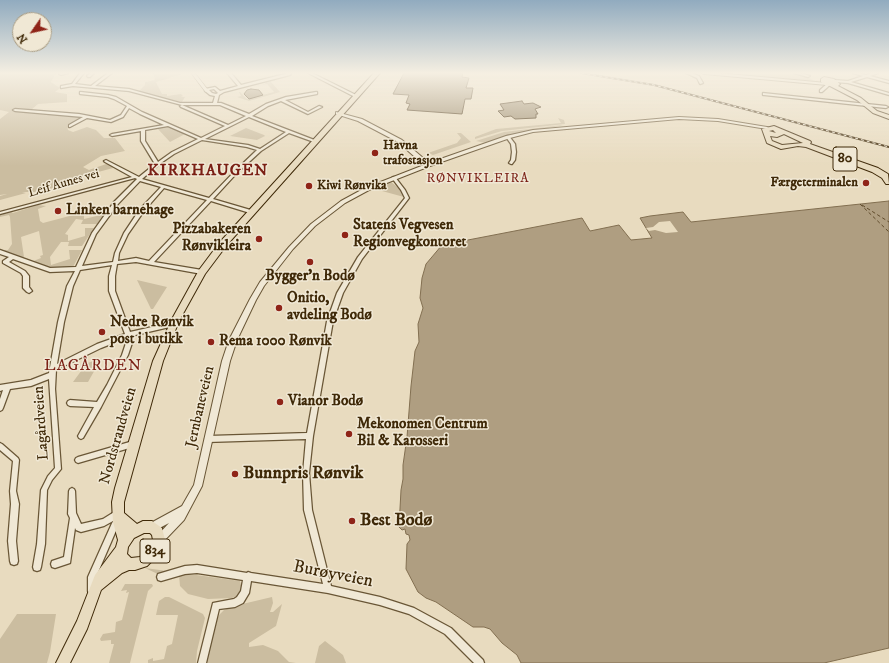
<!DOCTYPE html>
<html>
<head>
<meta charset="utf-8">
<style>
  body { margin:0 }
  #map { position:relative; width:889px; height:663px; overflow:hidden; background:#e8dbbf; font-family:"IM FELL DW Pica",serif }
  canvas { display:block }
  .north { position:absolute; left:12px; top:12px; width:40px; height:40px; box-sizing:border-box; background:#f0e8d5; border:1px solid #a99c83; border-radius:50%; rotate:236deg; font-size:11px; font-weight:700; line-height:16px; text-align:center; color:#3f2908 }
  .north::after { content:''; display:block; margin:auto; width:14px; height:18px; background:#8f2418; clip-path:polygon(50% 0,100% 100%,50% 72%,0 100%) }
</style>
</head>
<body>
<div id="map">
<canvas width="889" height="663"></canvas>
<div class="north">N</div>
</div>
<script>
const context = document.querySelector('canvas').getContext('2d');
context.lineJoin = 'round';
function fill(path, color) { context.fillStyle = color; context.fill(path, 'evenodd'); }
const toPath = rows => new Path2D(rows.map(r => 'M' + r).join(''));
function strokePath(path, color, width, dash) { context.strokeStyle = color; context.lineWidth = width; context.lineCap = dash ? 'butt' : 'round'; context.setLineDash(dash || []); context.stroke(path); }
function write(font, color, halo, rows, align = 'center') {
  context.font = font + ' "IM FELL DW Pica",serif'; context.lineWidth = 3; context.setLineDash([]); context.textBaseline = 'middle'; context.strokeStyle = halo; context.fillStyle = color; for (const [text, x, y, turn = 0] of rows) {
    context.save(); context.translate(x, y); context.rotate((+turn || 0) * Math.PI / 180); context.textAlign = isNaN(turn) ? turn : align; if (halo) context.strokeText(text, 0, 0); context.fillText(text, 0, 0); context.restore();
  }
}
fill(toPath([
  [0,73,56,73,51,82,60,88,55,92,67,94,67,102,38,104,31,110,83,116,67,125,68,130,73,132,87,127,96,130,104,138,115,138,125,151,101,156,83,167,89,170,109,163,113,168,76,178,71,183,39,192,22,192,26,193,0,200,0,196,7,194,0,195,0,119,9,112,0,110],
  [153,73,186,73,156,82,162,94,167,94,167,96,181,94,183,96,181,97,185,97,182,102,171,101,139,91,145,85,145,82,155,80],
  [740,73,792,73,808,77,814,81,738,75],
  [274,79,277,80,271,82,280,92,294,88,249,101,237,97,241,96,239,92,240,92,247,99,274,92,267,84,262,85,266,83,265,81],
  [558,118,564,120,565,124,502,131,475,139,475,137,496,129,561,123],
  [563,125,560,126,523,132,486,143,476,141,504,132],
  [171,126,185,134,170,142,157,128],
  [246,128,264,135,265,136,257,140,230,136],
  [457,133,461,133,471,142,433,155,419,149,428,153,457,143,461,138],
  [391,182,400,189,404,197,371,188],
  [38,205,46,206,38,209,40,221,43,223,81,213,84,213,84,219,101,215,102,207,109,207,97,224,81,224,83,220,76,219,65,234,68,235,68,241,85,236,85,228,94,228,82,246,68,246,69,242,61,242,50,257,51,265,70,259,69,250,82,250,73,267,62,268,44,267,31,262,41,258,40,256,43,255,39,231,21,237,24,257,21,258,0,250,8,250,12,244,10,217,9,215,0,217,0,215,11,212,13,213],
  [137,280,167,287,153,309,151,309],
  [101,359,88,382,73,382,87,363],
  [145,568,240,581,242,589,237,596,232,598,208,599,188,594,180,586,179,575,162,576],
  [125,584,152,584,153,586,148,591,130,663,109,663,114,644,111,644,111,640,101,641,100,639,103,634,115,632,116,622,122,620,129,592,126,593,127,590,121,591],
  [165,597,169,597,203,614,205,618,197,651,196,663,148,663,148,660,153,658,153,661,164,659,167,646,172,644,178,615,156,615,159,601],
  [272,597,273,603,270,612,273,612,282,604,276,626,249,643,249,647,263,645,278,651,289,662,296,663,206,663,215,625,219,615,224,610,234,606],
  [17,614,56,614,50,652,47,663,0,663,0,639],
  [325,641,343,655,346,663,315,663,319,646]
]), '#cbbda0');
const water = toPath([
  [889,201,889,648,824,663,521,663,517,655,502,643,490,629,484,627,473,627,436,602,426,598,418,592,406,569,407,544,410,540,409,535,406,534,405,529,402,530,399,527,401,490,403,479,403,465,407,437,411,386,415,351,419,342,418,324,423,308,420,298,422,278,426,264,442,245,582,218,590,231,619,225,631,240,652,238,640,218,650,216,683,212,691,222,889,201]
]);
fill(water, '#af9e81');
strokePath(water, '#826f51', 1);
fill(toPath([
  [670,221,678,232,666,233,655,230,649,231,646,228,653,227,659,222]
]), '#e8dbbf');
strokePath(toPath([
  [860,204,889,232],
  [862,205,889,222]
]), '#614c2c', 1, [3.5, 2.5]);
const building = toPath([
  [404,73,463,73,462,77,469,78,466,88,473,88,471,99,465,99,462,114,407,110,410,104,406,103,409,95,393,94,404,73],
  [251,89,259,90,263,95,249,99,244,94,247,90,251,89],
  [522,101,524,104,533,103,541,107,535,109,538,114,536,114,536,118,515,119,511,116,504,117,498,111,504,110,500,104,522,101]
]);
fill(building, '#978667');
strokePath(building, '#3f2908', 1);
const pedestrian = toPath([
  [193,73,206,90]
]);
const minor = toPath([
  [60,73,68,73,61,75,59,74,60,73],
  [80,73,84,73,75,84,91,86,108,73,112,73,95,86,129,89,180,103,213,103,215,96,210,95,205,91,205,89,215,87,220,91,238,86,227,73,231,73,241,85,289,73,291,74,290,75,224,92,219,95,217,103,221,103,249,114,266,104,286,97,316,92,317,92,317,94,285,100,308,112,319,106,322,107,308,114,281,101,268,106,252,116,317,141,314,142,289,133,261,151,236,174,213,199,254,211,254,213,250,213,211,201,154,262,202,270,204,271,204,273,202,274,136,262,117,264,115,276,115,291,130,332,174,322,176,323,177,324,176,325,174,326,131,336,132,343,128,355,101,407,83,438,81,439,79,438,78,436,94,407,70,406,68,405,67,403,68,401,70,400,97,402,107,385,122,355,126,343,126,338,101,348,56,370,55,389,61,469,52,480,47,490,45,544,41,567,40,570,37,571,34,570,33,567,37,544,41,490,48,476,55,468,49,379,31,386,10,389,3,408,2,410,0,411,0,399,3,390,0,391,0,385,31,380,49,373,58,322,67,286,75,271,50,272,13,259,9,262,25,271,29,276,29,287,32,291,29,293,27,292,23,288,23,276,21,273,3,263,3,261,9,257,0,254,0,250,50,268,76,267,92,233,114,202,137,179,135,178,0,214,0,212,132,177,105,162,104,161,106,160,139,177,155,164,141,141,141,131,112,136,110,135,112,134,164,125,140,114,129,108,123,117,111,122,87,118,70,127,69,127,69,125,83,117,15,111,13,110,15,109,79,114,110,120,121,115,127,106,114,99,108,97,80,94,80,92,81,92,108,95,116,97,142,112,201,138,225,126,181,107,180,106,182,105,129,91,73,86,61,88,61,86,72,84,80,73],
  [214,89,218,93,216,94,212,93,209,90,214,89],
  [182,105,220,105,246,116,228,125,182,105],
  [249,117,286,132,260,149,248,145,205,139,249,117],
  [168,126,198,139,172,152,158,162,145,141,145,130,168,126],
  [202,140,247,147,257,150,234,172,209,198,142,179,158,165,174,154,202,140],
  [140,181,161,187,140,209,124,233,115,253,113,262,82,266,96,234,118,204,140,181],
  [164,188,207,200,149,261,136,258,118,261,119,253,128,234,144,211,164,188],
  [112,265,109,276,109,291,125,334,97,344,57,364,64,322,73,286,80,270,112,265],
  [90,73,94,73,90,77,88,77,87,76,90,73],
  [308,73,312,73,358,96,355,97,308,73],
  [686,73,691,73,699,76,703,83,700,84,697,78,686,73],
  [794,73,800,73,810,76,808,77,794,73],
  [853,73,858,73,866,75,873,73,878,73,870,76,889,81,889,83,867,77,851,82,889,93,889,95,848,83,835,82,833,81,835,80,848,81,863,76,853,73],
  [828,83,831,84,822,92,820,92,820,90,828,83],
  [763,93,886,106,888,107,886,108,764,95,763,95,763,93],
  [507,136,509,136,515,144,516,152,515,160,512,164,511,164,509,163,511,160,512,152,511,144,506,137,507,136],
  [393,177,395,177,405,190,409,198,362,259,343,293,333,321,313,436,309,473,312,510,331,586,380,597,414,608,451,628,483,660,484,663,474,663,445,634,409,614,380,605,328,593,251,581,249,593,243,603,235,607,219,609,206,663,198,663,213,603,234,599,237,597,241,591,243,580,197,573,185,574,161,581,158,580,157,577,158,574,185,566,197,565,247,573,248,572,251,573,323,584,304,510,303,473,306,439,208,442,206,441,205,439,206,437,208,436,307,433,327,321,337,293,358,257,405,198,401,190,392,178,393,177],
  [133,441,135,442,136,444,135,446,133,447,78,463,76,462,75,460,76,458,78,457,133,441],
  [0,443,2,444,18,458,19,460,16,491,19,504,16,541,18,561,17,564,14,565,11,564,10,561,8,541,11,504,10,491,13,461,0,450,0,443],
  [72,488,74,489,75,491,76,513,81,524,103,519,119,509,122,510,123,513,122,516,120,517,121,519,96,577,96,591,95,594,92,595,89,594,88,591,88,577,113,521,104,526,81,532,76,530,75,528,70,563,55,568,52,567,51,564,52,561,64,557,70,518,68,514,69,491,70,489,72,488]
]);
const tertiary = toPath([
  [702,73,717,73,827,83,829,84,827,85,704,74,702,73],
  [336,112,362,119,402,140,429,163,506,136,533,130,679,117,718,119,767,127,769,128,767,129,718,121,679,119,533,132,510,138,430,166,369,190,345,203,315,226,293,249,264,286,256,300,237,340,230,361,202,486,184,520,162,543,159,545,156,543,154,540,156,537,169,523,152,532,149,530,147,527,149,524,182,506,194,485,222,361,229,340,250,299,260,282,289,247,311,224,341,201,365,188,424,165,398,142,358,121,336,114,336,112]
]);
const primary = toPath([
  [374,73,380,73,226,246,205,274,179,321,163,361,124,502,124,513,137,524,143,521,152,521,162,528,165,540,162,549,160,553,147,566,135,570,129,570,122,573,101,590,87,629,70,663,56,663,77,621,95,575,116,547,118,540,113,522,112,502,115,488,153,361,172,319,199,270,220,242,374,73],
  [144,533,150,533,152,535,153,540,151,545,140,557,131,558,127,554,128,547,134,538,144,533]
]);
const trunk = toPath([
  [824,77,834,79,840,84,838,86,861,98,877,111,889,115,889,119,873,113,857,100,830,86,825,85,821,82,821,79,824,77],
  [774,126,810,141,811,142,810,144,878,168,888,174,889,184,886,184,882,178,872,172,806,147,798,146,781,149,767,143,762,129,774,126],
  [773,130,776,133,769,131,773,130],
  [784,134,803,143,782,145,772,141,770,136,777,137,784,134]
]);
strokePath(pedestrian, '#695636', 4.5);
strokePath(minor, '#695636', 2.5);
strokePath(tertiary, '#695636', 2);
strokePath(primary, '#3f2908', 2);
strokePath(trunk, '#3f2908', 2);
strokePath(pedestrian, '#f0e8d5', 3);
fill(minor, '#f0e8d5');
fill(tertiary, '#f0e8d5');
fill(primary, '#e8dbbf');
fill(trunk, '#e8dbbf');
const rail = toPath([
  [581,73,654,85,889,147]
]);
strokePath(rail, '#3f2908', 2);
strokePath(rail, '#f0e8d5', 1, [3]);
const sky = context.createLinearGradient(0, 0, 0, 166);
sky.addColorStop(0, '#91abbf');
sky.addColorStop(0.44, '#f5efe2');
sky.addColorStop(1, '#f5efe200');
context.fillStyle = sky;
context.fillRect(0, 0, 889, 166);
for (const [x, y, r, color] of [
  [375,153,4,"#8f2418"],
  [866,183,4,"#8f2418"],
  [309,186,4,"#8f2418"],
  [58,211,4,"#8f2418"],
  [345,235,4,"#8f2418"],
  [259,239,4,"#8f2418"],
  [310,262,4,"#8f2418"],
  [279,308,4,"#8f2418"],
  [102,332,4,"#8f2418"],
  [211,342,4,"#8f2418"],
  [280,402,4,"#8f2418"],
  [349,434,4,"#8f2418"],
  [235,474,4,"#8f2418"],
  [352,521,4,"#8f2418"]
]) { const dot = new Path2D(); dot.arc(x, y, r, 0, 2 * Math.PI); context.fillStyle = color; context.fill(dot); strokePath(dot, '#f0e8d5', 1.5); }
write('bold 13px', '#3f2908', '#f0e8d5', [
  ["Havna",383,146],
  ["trafostasjon",383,161],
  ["Færgeterminalen",858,183,"right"],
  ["Kiwi Rønvika",317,186]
], 'left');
context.letterSpacing = '1px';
write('13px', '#7a1f14', '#f0e8d5', [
  ["RØNVIKLEIRA",478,179]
]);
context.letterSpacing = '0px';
write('13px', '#3f2908', '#f0e8d5', [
  ["Leif Aunes vei",64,184,-16]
]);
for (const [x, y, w] of [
  [845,159,24],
  [155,551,30]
]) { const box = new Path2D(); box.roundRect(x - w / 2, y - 12, w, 24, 3); context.fillStyle = '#f0e8d5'; context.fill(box); strokePath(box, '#3f2908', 1); }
write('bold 14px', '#3f2908', null, [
  ["80",845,159],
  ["834",155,551]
]);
write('bold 15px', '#3f2908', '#f0e8d5', [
  ["Linken barnehage",66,211],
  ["Statens Vegvesen",353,226],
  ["Regionvegkontoret",353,243],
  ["Pizzabakeren",251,230,"right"],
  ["Rønvikleira",251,247,"right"],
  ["Bygger'n Bodø",310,277,"center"],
  ["Onitio,",287,299],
  ["avdeling Bodø",287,316],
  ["Nedre Rønvik",110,323],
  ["post i butikk",110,340],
  ["Rema 1000 Rønvik",219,342],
  ["Vianor Bodø",288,402],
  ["Mekonomen Centrum",357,425],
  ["Bil & Karosseri",357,442]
], 'left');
write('15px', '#3f2908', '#f0e8d5', [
  ["Jernbaneveien",201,407,-77],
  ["Lagårdveien",42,423,-94],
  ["Nordstrandveien",119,436,-74]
]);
context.letterSpacing = '1px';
write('bold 16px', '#7a1f14', '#f0e8d5', [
  ["KIRKHAUGEN",208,172]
]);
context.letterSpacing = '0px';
context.letterSpacing = '1px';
write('16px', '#7a1f14', '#f0e8d5', [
  ["LAGÅRDEN",93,367]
]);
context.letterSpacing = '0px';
write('bold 18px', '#3f2908', '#f0e8d5', [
  ["Bunnpris Rønvik",243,474],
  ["Best Bodø",360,521]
], 'left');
write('18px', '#3f2908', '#f0e8d5', [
  ["Burøyveien",333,575,11]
]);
</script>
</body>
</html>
